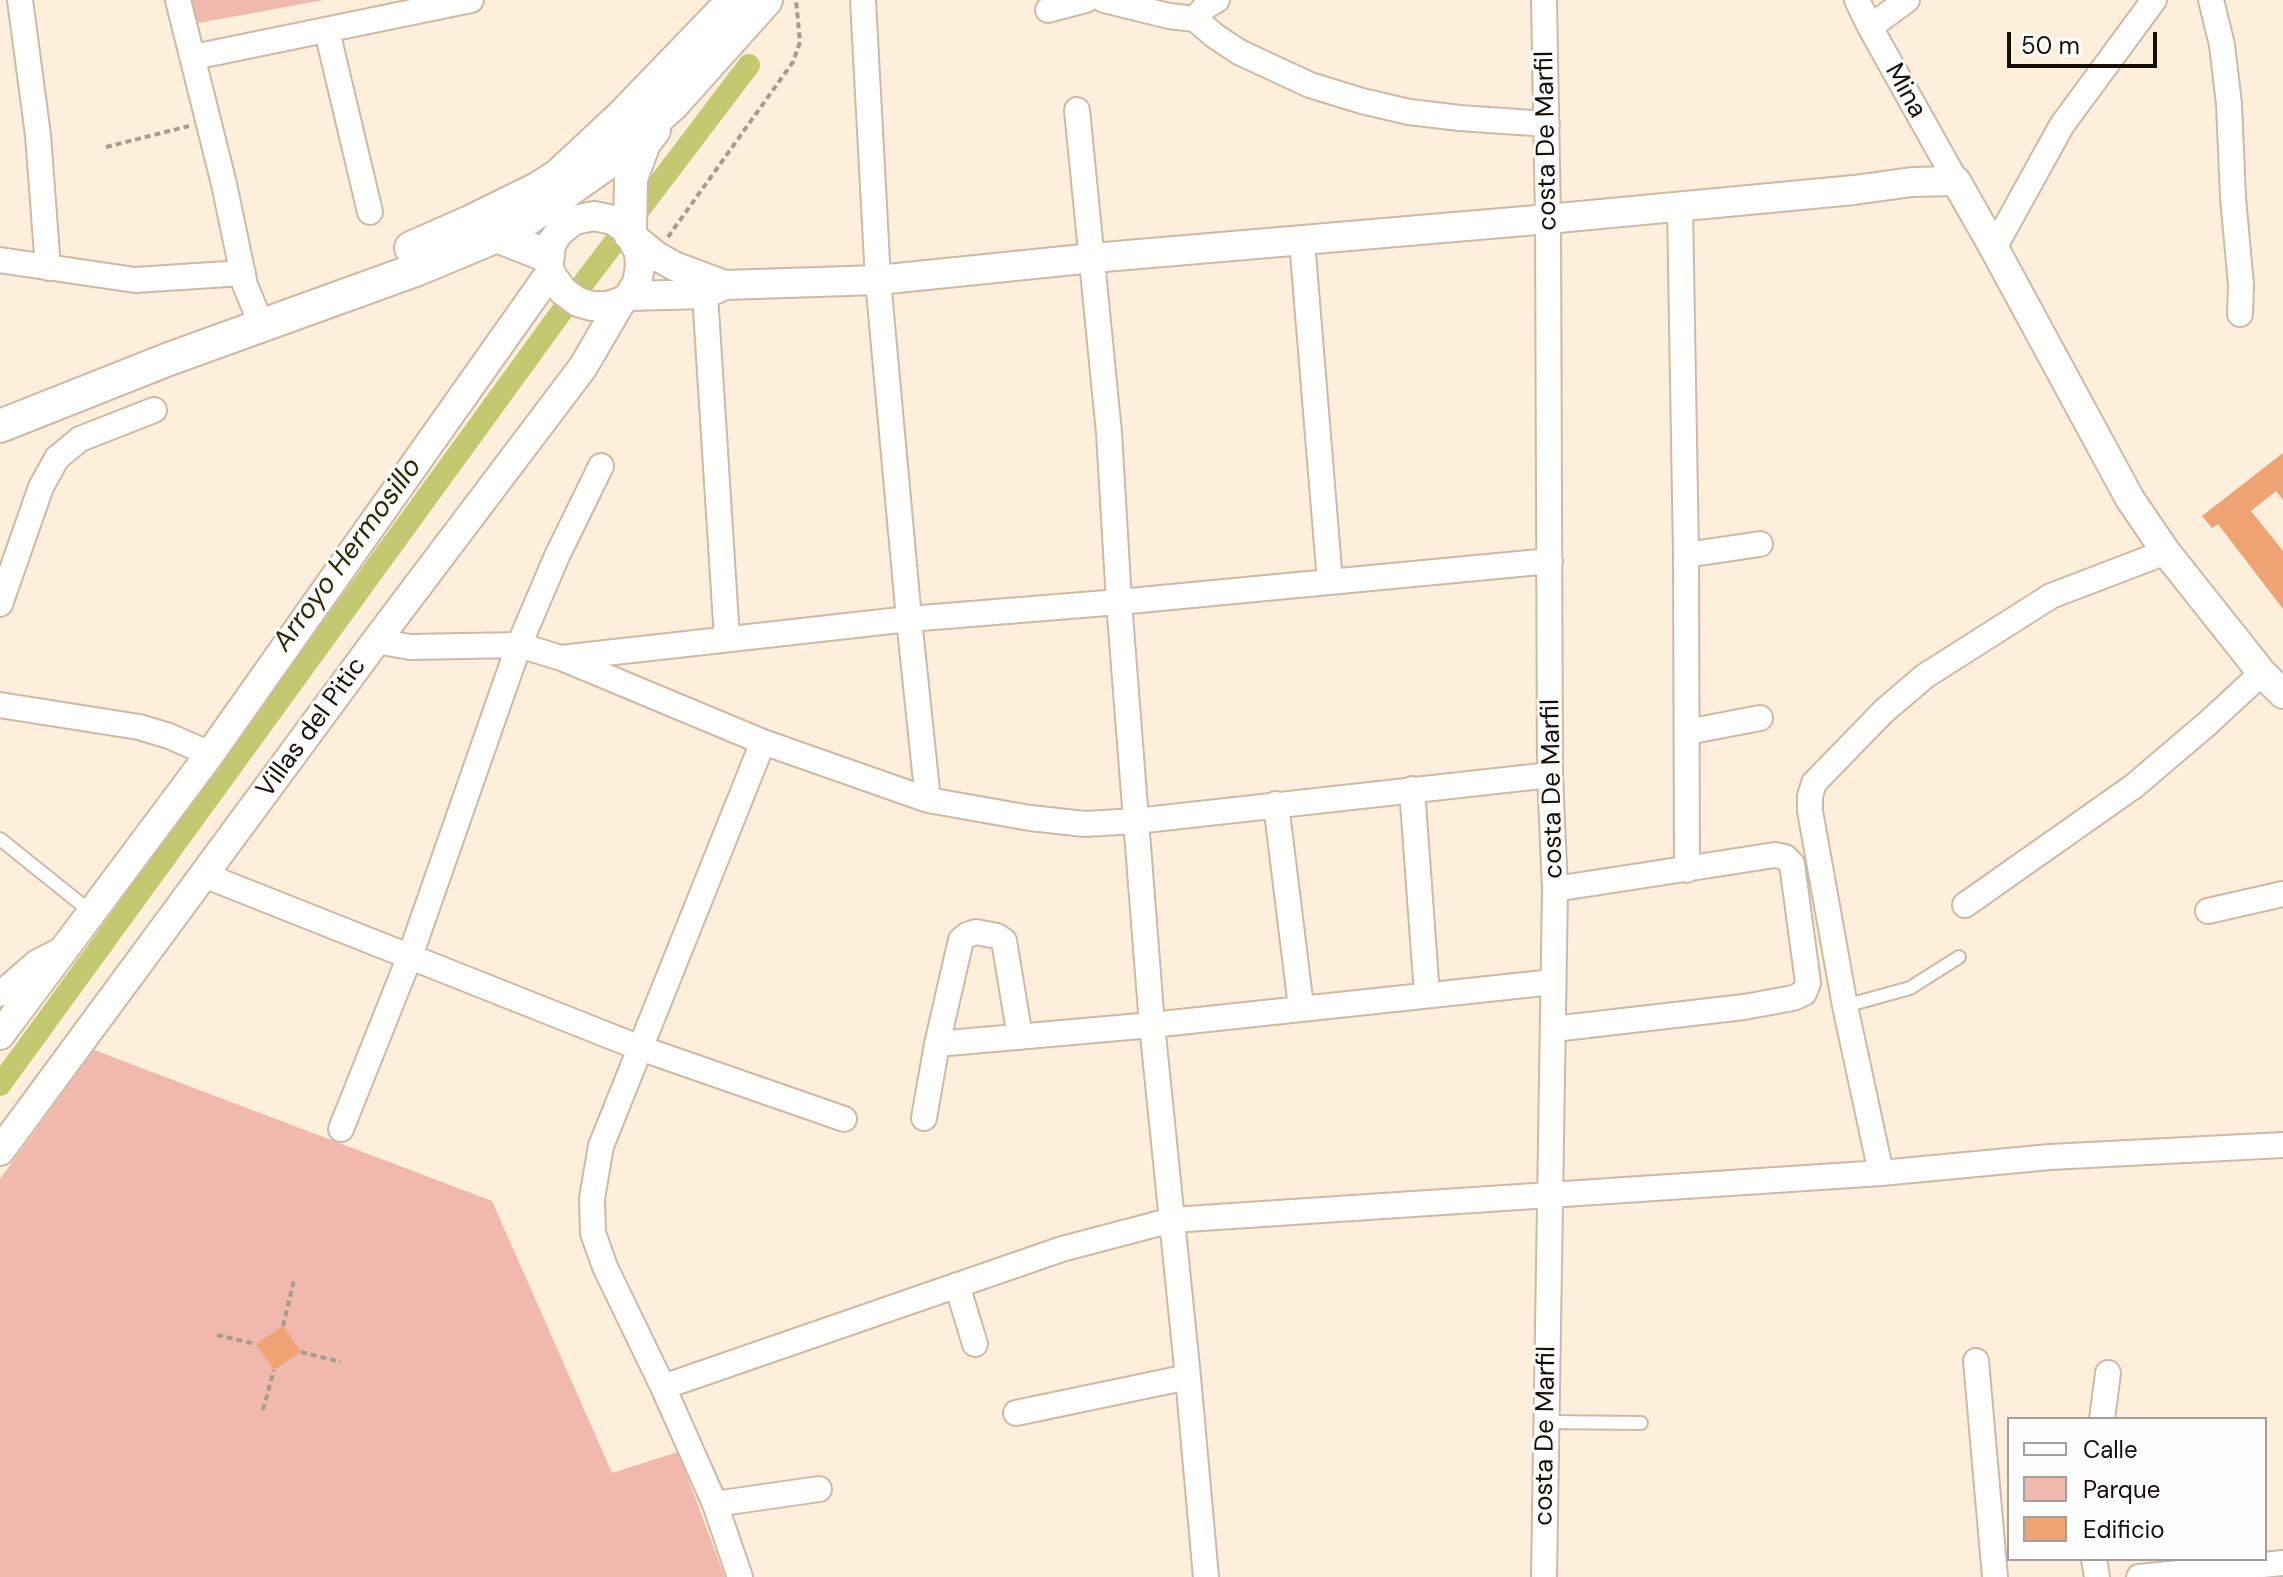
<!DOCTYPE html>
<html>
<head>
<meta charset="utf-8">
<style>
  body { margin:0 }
  #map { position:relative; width:2283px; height:1577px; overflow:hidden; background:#feeedc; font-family:"DM Sans",sans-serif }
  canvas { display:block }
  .legend { position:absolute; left:2007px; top:1417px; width:260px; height:144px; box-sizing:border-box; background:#fefefe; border:2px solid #a19e9c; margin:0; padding:10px 14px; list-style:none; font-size:24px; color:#160f08 }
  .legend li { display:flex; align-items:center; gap:16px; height:40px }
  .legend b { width:40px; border:2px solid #a19e9c }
  .scale { position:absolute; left:2007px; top:32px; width:150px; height:36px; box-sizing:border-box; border:4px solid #160f08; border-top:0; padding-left:10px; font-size:24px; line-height:28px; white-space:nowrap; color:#160f08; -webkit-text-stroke:6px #fefefe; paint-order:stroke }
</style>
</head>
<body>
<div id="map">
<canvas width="2283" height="1577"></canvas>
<ul class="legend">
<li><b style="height:10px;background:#fff"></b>Calle</li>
<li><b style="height:22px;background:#f1b9ae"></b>Parque</li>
<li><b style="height:22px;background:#efa274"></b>Edificio</li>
</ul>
<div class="scale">50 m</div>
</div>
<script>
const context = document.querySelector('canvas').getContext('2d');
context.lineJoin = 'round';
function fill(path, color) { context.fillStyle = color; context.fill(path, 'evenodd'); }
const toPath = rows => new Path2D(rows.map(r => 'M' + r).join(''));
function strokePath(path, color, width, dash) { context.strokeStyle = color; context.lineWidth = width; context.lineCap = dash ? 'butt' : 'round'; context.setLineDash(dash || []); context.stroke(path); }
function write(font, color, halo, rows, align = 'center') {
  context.font = font + ' "DM Sans",sans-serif'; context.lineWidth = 6; context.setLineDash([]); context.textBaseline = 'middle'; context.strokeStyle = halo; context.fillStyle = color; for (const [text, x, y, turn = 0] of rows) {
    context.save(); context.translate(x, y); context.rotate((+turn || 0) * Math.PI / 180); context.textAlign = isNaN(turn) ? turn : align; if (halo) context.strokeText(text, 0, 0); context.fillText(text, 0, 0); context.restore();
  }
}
fill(toPath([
  [189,0,324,0,193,24],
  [94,1050,492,1201,612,1473,678,1452,725,1577,0,1577,0,1179]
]), '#f1b9ae');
strokePath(toPath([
  [0,1085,557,318,749,65]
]), '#c3c871', 22);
fill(toPath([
  [2283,453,2283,500,2276,491,2251,511,2283,551,2283,609,2218,524,2212,528,2202,516],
  [283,1326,301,1352,274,1370,256,1344]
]), '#efa274');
const service = toPath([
  [0,839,91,912],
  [1845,1006,1910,988,1959,957],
  [1547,1422,1641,1423]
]);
const minor = toPath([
  [20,0,38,135,48,268],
  [178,0,224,184,245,285,262,326],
  [863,0,878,280,909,619,928,800],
  [1104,0,1169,16,1195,19,1215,36,1239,52,1310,85,1362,101,1409,112,1460,118,1547,124],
  [1544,0,1548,219,1550,775,1555,889,1544,1577],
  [1857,0,1870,27,1956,181],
  [2211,0,2222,45,2229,104,2233,198,2241,285,2240,314],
  [1048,10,1086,0],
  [1195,19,1205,7,1217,0],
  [1870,27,1907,0],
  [327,31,370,212],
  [194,57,471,0],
  [1077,110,1109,433,1119,602,1152,1025,1188,1377,1206,1577],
  [1680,206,1686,555,1687,870],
  [1302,241,1330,582],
  [1994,248,2062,125,2154,0],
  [0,260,135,280,243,273],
  [705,294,727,639],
  [1686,555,1760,544],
  [0,604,41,487,57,458,80,439,154,410],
  [376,641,410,647,519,645,561,658,909,619,1119,602,1550,561],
  [564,659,763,742,928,800,1030,818,1085,824,1136,821,1550,775],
  [0,705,139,727,169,736,210,754],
  [1687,732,1760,718],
  [1412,789,1427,995],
  [1276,804,1301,1007],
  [204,875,640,1048,844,1119],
  [1965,905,2134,786,2208,723,2262,673],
  [2208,911,2283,894],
  [0,994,37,962,63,949],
  [1554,1029,1744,1007,1793,998,1804,993,1808,983,1792,864,1785,857,1775,855,1555,889],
  [937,1044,1152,1025,1553,982],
  [924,1118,937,1044,961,940,967,935,976,932,997,936,1004,941,1020,1037],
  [341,1129,410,956,519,645,557,556,601,466],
  [1881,1173,1845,1006,1810,811,1810,796,1814,783,1884,711,1925,676,2051,596,2166,552],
  [957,1285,975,1344],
  [1976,1361,1995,1577],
  [663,1387,1062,1249,1172,1220,1881,1173,2050,1157,2283,1145],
  [1016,1413,1188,1377],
  [2102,1419,2108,1373],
  [715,1504,819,1489],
  [2094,1559,2097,1577],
  [740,1577,715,1504,663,1387,605,1267,593,1233,592,1198,601,1146,763,742],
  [2139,1577,2283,1563]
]);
const tertiary = toPath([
  [594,216,613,220,627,230,639,252,640,267,637,283,629,296,621,302,607,306,592,306,578,302,563,291,550,273,548,256,553,241,559,232,574,220,594,216],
  [633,237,655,255,674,266,725,285],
  [629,296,705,294,725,285,878,280,1093,258,1548,219,1854,190,1912,182,1956,181,1994,248,2130,499,2166,552,2262,673,2283,694],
  [0,1035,210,754,550,273],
  [0,1151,376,641,583,367,621,302]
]);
const secondary = toPath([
  [630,234,631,179,644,143,654,130],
  [497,236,548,256],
  [411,248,470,222,539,188,559,175,620,118,734,0],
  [0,426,169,359,418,269,497,236,529,218,610,161,672,105,766,0]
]);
strokePath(service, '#cdbaa5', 16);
strokePath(minor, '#cdbaa5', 28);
strokePath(tertiary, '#cdbaa5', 32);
strokePath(secondary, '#cdbaa5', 36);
strokePath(toPath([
  [106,147,189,126],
  [668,237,793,62,800,42,796,0],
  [283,1326,294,1280],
  [217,1335,256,1344],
  [301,1352,341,1362],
  [263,1410,274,1370]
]), '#a89b8d', 4, [6, 4]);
strokePath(service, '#fff', 12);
strokePath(minor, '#fff', 24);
strokePath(tertiary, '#fff', 28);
strokePath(secondary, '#fff', 32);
write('26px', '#160f08', '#fefefe', [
  ["Mina",1905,91,61],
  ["costa De Marfil",1547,141,-91],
  ["Villas del Pitic",312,728,-54],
  ["costa De Marfil",1553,789,-91],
  ["costa De Marfil",1546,1436,-89]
]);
write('italic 28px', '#2b2c06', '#fefefe', [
  ["Arroyo Hermosillo",348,555,-54]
]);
</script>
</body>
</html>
